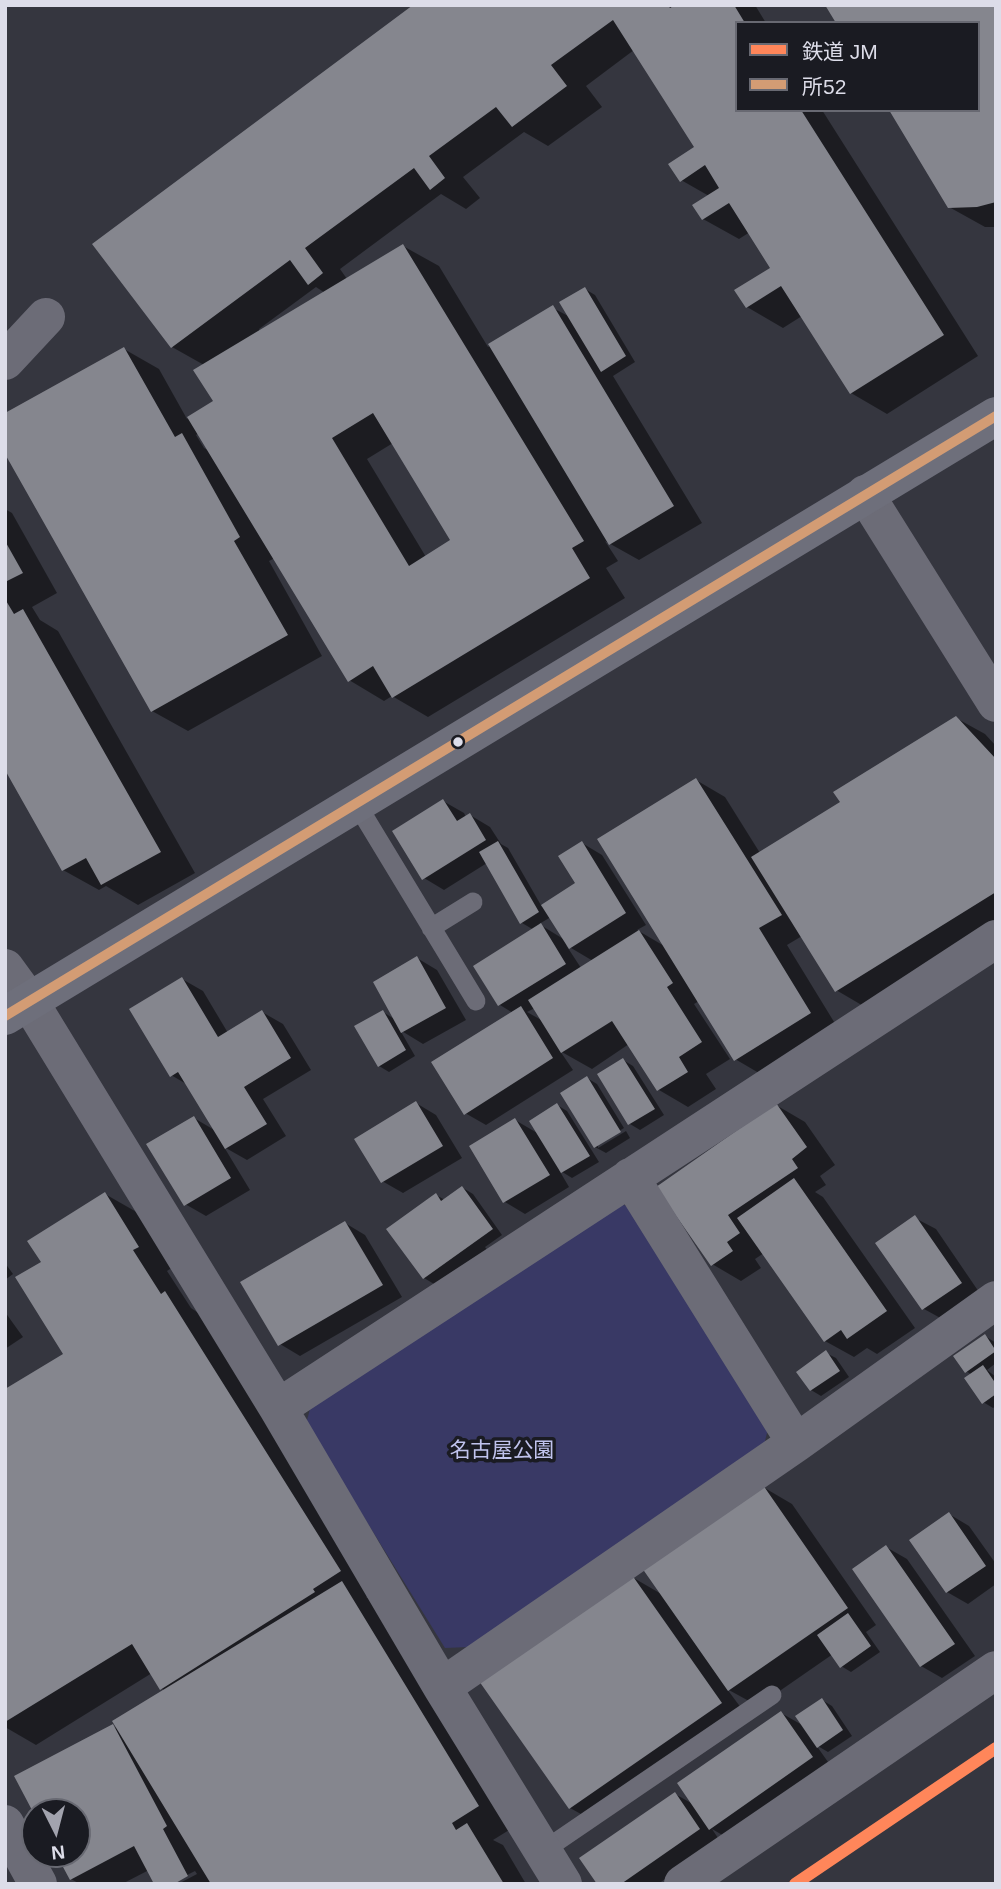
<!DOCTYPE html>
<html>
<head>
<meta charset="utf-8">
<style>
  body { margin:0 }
  #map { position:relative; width:1001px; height:1889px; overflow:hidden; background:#35363f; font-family:Helvetica,"Noto Sans JP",sans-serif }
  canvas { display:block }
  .frame { position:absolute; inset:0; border:7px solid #dddde9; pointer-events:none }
  .legend { position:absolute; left:735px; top:21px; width:245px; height:91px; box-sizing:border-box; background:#1a1b22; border:2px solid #686972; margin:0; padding:9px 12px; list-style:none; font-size:21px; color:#dddde9 }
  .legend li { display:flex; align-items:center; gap:14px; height:35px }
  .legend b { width:35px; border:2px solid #686972 }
  .north { position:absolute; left:21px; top:1798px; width:70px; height:70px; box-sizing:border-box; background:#1a1b22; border:2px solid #686972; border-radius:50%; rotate:174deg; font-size:19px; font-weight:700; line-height:28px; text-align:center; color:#dddde9 }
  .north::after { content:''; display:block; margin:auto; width:24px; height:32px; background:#a2a3ae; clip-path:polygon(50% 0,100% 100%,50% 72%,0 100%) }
</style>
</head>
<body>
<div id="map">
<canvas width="1001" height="1889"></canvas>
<div class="frame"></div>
<ul class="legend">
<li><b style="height:9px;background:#ff865a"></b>鉄道 JM</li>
<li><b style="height:9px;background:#d39c74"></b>所52</li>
</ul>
<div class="north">N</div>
</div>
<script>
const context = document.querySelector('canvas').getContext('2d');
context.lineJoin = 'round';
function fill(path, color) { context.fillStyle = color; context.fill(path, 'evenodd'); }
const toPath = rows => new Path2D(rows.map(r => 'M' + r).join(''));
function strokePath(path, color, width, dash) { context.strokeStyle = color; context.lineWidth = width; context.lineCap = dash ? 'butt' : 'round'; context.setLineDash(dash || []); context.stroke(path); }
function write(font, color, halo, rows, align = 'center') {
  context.font = font + ' Helvetica,"Noto Sans JP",sans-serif'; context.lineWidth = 7; context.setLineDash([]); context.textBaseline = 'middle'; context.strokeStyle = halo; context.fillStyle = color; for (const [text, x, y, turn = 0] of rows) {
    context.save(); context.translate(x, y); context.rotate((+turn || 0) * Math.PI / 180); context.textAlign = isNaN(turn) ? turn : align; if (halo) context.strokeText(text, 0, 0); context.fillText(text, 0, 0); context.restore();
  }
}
fill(toPath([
  [618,1204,638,1208,769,1425,764,1445,469,1647,445,1648,306,1424,311,1405]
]), '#393965');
fill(toPath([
  [416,5,755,5,766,23,737,23,737,110,822,110,978,356,887,414,851,393,802,316,783,328,747,307,772,268,750,232,739,239,703,219,709,196,681,180,696,148,634,50,586,86,602,107,548,146,524,132,463,177,480,198,466,209,441,194,340,269,347,279,403,246,439,266,488,347,553,308,570,317,585,289,595,295,635,362,613,376,702,523,639,560,605,541,618,561,606,568,625,598,428,717,392,696,384,701,349,680,275,558,269,561,322,656,188,731,152,711,124,349,159,369,187,419,215,402,204,365,172,347],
  [316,287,325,293,260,332,259,329],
  [199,433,211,452,204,448,196,435],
  [393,443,452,541,426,557,367,459],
  [996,5,996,227,985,227,949,207,978,110,978,23],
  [5,509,12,513,57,593,32,607,40,620,58,631,195,873,138,905,106,886,99,890,63,870,5,767],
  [956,718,985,734,996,746,996,927,865,1007,836,990,802,936,787,945,839,1030,764,1076,735,1059,699,1001,694,1004,730,1059,706,1074,716,1089,688,1107,659,1090,629,1044,592,1069,560,1051,573,1070,486,1125,465,1113,513,1013,500,1005,534,930,522,923,487,863,444,890,424,878,443,801,464,813,466,817,470,815,490,827,501,844,508,848,542,907,577,883,582,843,602,855,646,925,637,930,666,947,696,780,725,797,760,853,842,803],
  [551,917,565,940,539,924],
  [566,945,593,961,581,968],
  [535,1008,543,1021,527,1012],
  [417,958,437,970,466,1020,423,1044,400,1030,415,1056,389,1072,379,1066,383,1012,396,1020],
  [182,979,203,991,228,1033,262,1012,283,1024,311,1070,263,1099,286,1136,247,1160,224,1147,250,1190,206,1216,185,1204,194,1118,216,1131,188,1085,171,1075],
  [623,1060,633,1066,664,1115,640,1130,630,1124,599,1075],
  [587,1078,597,1084,624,1128,598,1144,598,1148,626,1131,630,1138,606,1153,595,1147],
  [416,1103,436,1115,462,1158,403,1193,382,1181],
  [557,1105,567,1111,599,1162,572,1178,559,1170,569,1187,525,1214,505,1202,471,1147,515,1120,539,1134],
  [776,1105,805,1122,835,1165,820,1176,826,1185,815,1192,823,1197,915,1328,877,1354,867,1348,854,1357,825,1341,764,1253,755,1259,761,1268,741,1281,712,1264,658,1187],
  [463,1188,473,1194,502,1235,485,1247,492,1256,444,1290,424,1278,436,1195,445,1200],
  [105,1194,140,1214,173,1267,167,1271,191,1308,200,1314,375,1592,366,1597,378,1604,514,1827,493,1840,503,1845,526,1884,178,1884,197,1874,195,1871,173,1882,149,1870,122,1884,80,1884,71,1879,58,1854,77,1854,77,1812,35,1812,113,1726,119,1730,165,1691,161,1688,152,1673,36,1745,5,1727,5,1392,65,1354,43,1262],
  [915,1218,936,1229,981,1295,944,1320,924,1309],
  [345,1223,365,1235,402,1297,300,1356,280,1344],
  [5,1263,13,1274,5,1280],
  [5,1312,23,1337,5,1349],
  [985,1336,996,1343,996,1363,987,1370,996,1377,996,1406,993,1408,983,1402,972,1375,966,1371],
  [826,1353,836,1358,849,1377,821,1396,811,1390],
  [763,1487,792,1504,876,1625,866,1632,880,1652,851,1672,841,1666,833,1654,758,1706,727,1689,750,1720,599,1824,570,1808,632,1577,663,1595],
  [949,1514,969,1526,996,1564,996,1584,968,1604,947,1592],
  [886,1547,907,1559,975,1656,942,1678,921,1666],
  [822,1700,832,1706,852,1736,828,1752,816,1745,833,1769,731,1840,712,1829,720,1841,658,1884,599,1884,675,1794,693,1804,781,1713,804,1726]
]), '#0007');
fill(toPath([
  [413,5,668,5,670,8,675,5,734,5,745,23,737,23,737,110,801,110,944,335,850,394,781,286,746,308,734,290,770,268,729,203,702,220,692,205,719,188,705,165,680,182,668,164,694,147,613,20,551,65,567,86,512,127,496,107,429,156,445,178,430,190,414,168,305,248,323,273,308,285,290,260,171,348,92,244],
  [825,5,996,5,996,202,977,207,948,208,889,110,978,110,978,23,836,23],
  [403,244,584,541,572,548,590,578,392,698,373,666,348,682,187,417,213,401,193,370],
  [373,413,450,540,409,566,332,438],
  [585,287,626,356,601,372,559,302],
  [553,305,674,506,609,545,488,344],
  [124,347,175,437,182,433,240,537,234,541,288,635,151,712,5,454,5,413],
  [5,541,23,573,5,582],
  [5,599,14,614,23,609,161,852,101,885,86,858,62,871,5,770],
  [956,716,996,759,996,892,835,992,751,857,840,802,833,792],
  [696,778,782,915,759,928,811,1013,734,1061,597,839],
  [443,799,457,821,470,813,486,840,422,880,392,831],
  [498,841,539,912,520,924,479,852],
  [582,841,626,913,569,949,541,905,575,883,558,856],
  [541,923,566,964,498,1006,473,966],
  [639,930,673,983,667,987,702,1042,679,1057,688,1072,657,1091,612,1021,561,1053,528,1000],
  [417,956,446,1008,401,1033,373,982],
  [182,977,218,1037,262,1010,291,1058,244,1087,267,1124,225,1149,178,1072,170,1077,129,1009],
  [521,1006,553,1058,464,1115,431,1062],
  [383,1010,406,1050,378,1067,354,1026],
  [623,1058,655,1109,628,1125,597,1074],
  [587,1076,621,1132,594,1148,560,1093],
  [416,1101,443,1146,381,1183,354,1139],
  [557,1103,590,1156,561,1173,529,1121],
  [776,1103,807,1147,792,1159,798,1168,728,1215,740,1233,727,1242,733,1251,711,1266,656,1187],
  [194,1116,231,1178,184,1206,146,1144],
  [515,1118,550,1175,503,1203,469,1146],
  [794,1178,887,1311,847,1339,841,1330,824,1342,737,1218],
  [462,1186,493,1229,423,1279,386,1229,436,1193,441,1201],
  [105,1192,139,1247,133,1250,161,1294,165,1291,341,1571,313,1589,315,1592,160,1690,132,1644,5,1722,5,1389,63,1354,15,1277,41,1262,27,1241],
  [915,1215,962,1283,922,1310,875,1243],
  [345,1221,383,1285,278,1346,240,1282],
  [985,1334,996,1351,965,1373,953,1356],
  [826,1350,840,1371,810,1391,796,1372],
  [983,1365,996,1384,996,1394,982,1404,964,1378],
  [763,1485,848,1608,728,1691,642,1568],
  [949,1512,986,1566,946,1593,909,1540],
  [886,1545,955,1644,920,1667,852,1569],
  [632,1575,722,1703,569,1809,479,1681],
  [342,1581,479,1806,452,1823,456,1830,467,1823,504,1884,211,1884,112,1721],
  [848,1613,871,1646,840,1668,817,1635],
  [822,1698,843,1730,817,1748,795,1716],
  [781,1711,813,1757,709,1830,677,1783],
  [113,1724,167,1826,163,1829,188,1876,174,1884,154,1884,134,1846,70,1880,56,1854,77,1854,77,1812,33,1812,14,1776],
  [675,1792,700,1829,621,1884,597,1884,579,1858]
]), '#85868e');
strokePath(toPath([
  [356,803,476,1001],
  [431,928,473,902],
  [543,1851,772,1695]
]), '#6c6c77', 19);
strokePath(toPath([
  [5,361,46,317],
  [865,494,996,703],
  [5,968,29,1001,278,1408,442,1687,563,1884],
  [630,1177,796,1443],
  [278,1408,996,939],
  [442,1687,796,1443,996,1300],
  [5,1824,38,1884],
  [683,1884,996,1670]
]), '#6c6c77', 38);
strokePath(toPath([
  [5,1016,996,416]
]), '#6e6f7b', 38);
strokePath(toPath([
  [5,1016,996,416]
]), '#d39c74', 10);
strokePath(toPath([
  [795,1884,996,1748]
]), '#ff865a', 12);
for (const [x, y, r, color] of [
  [458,742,6,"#dddde9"]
]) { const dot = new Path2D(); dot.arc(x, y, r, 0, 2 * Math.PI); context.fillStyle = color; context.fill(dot); strokePath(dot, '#1a1b22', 2.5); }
write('21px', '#c0c3ed', '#1a1b22', [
  ["名古屋公園",502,1451]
]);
</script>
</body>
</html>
